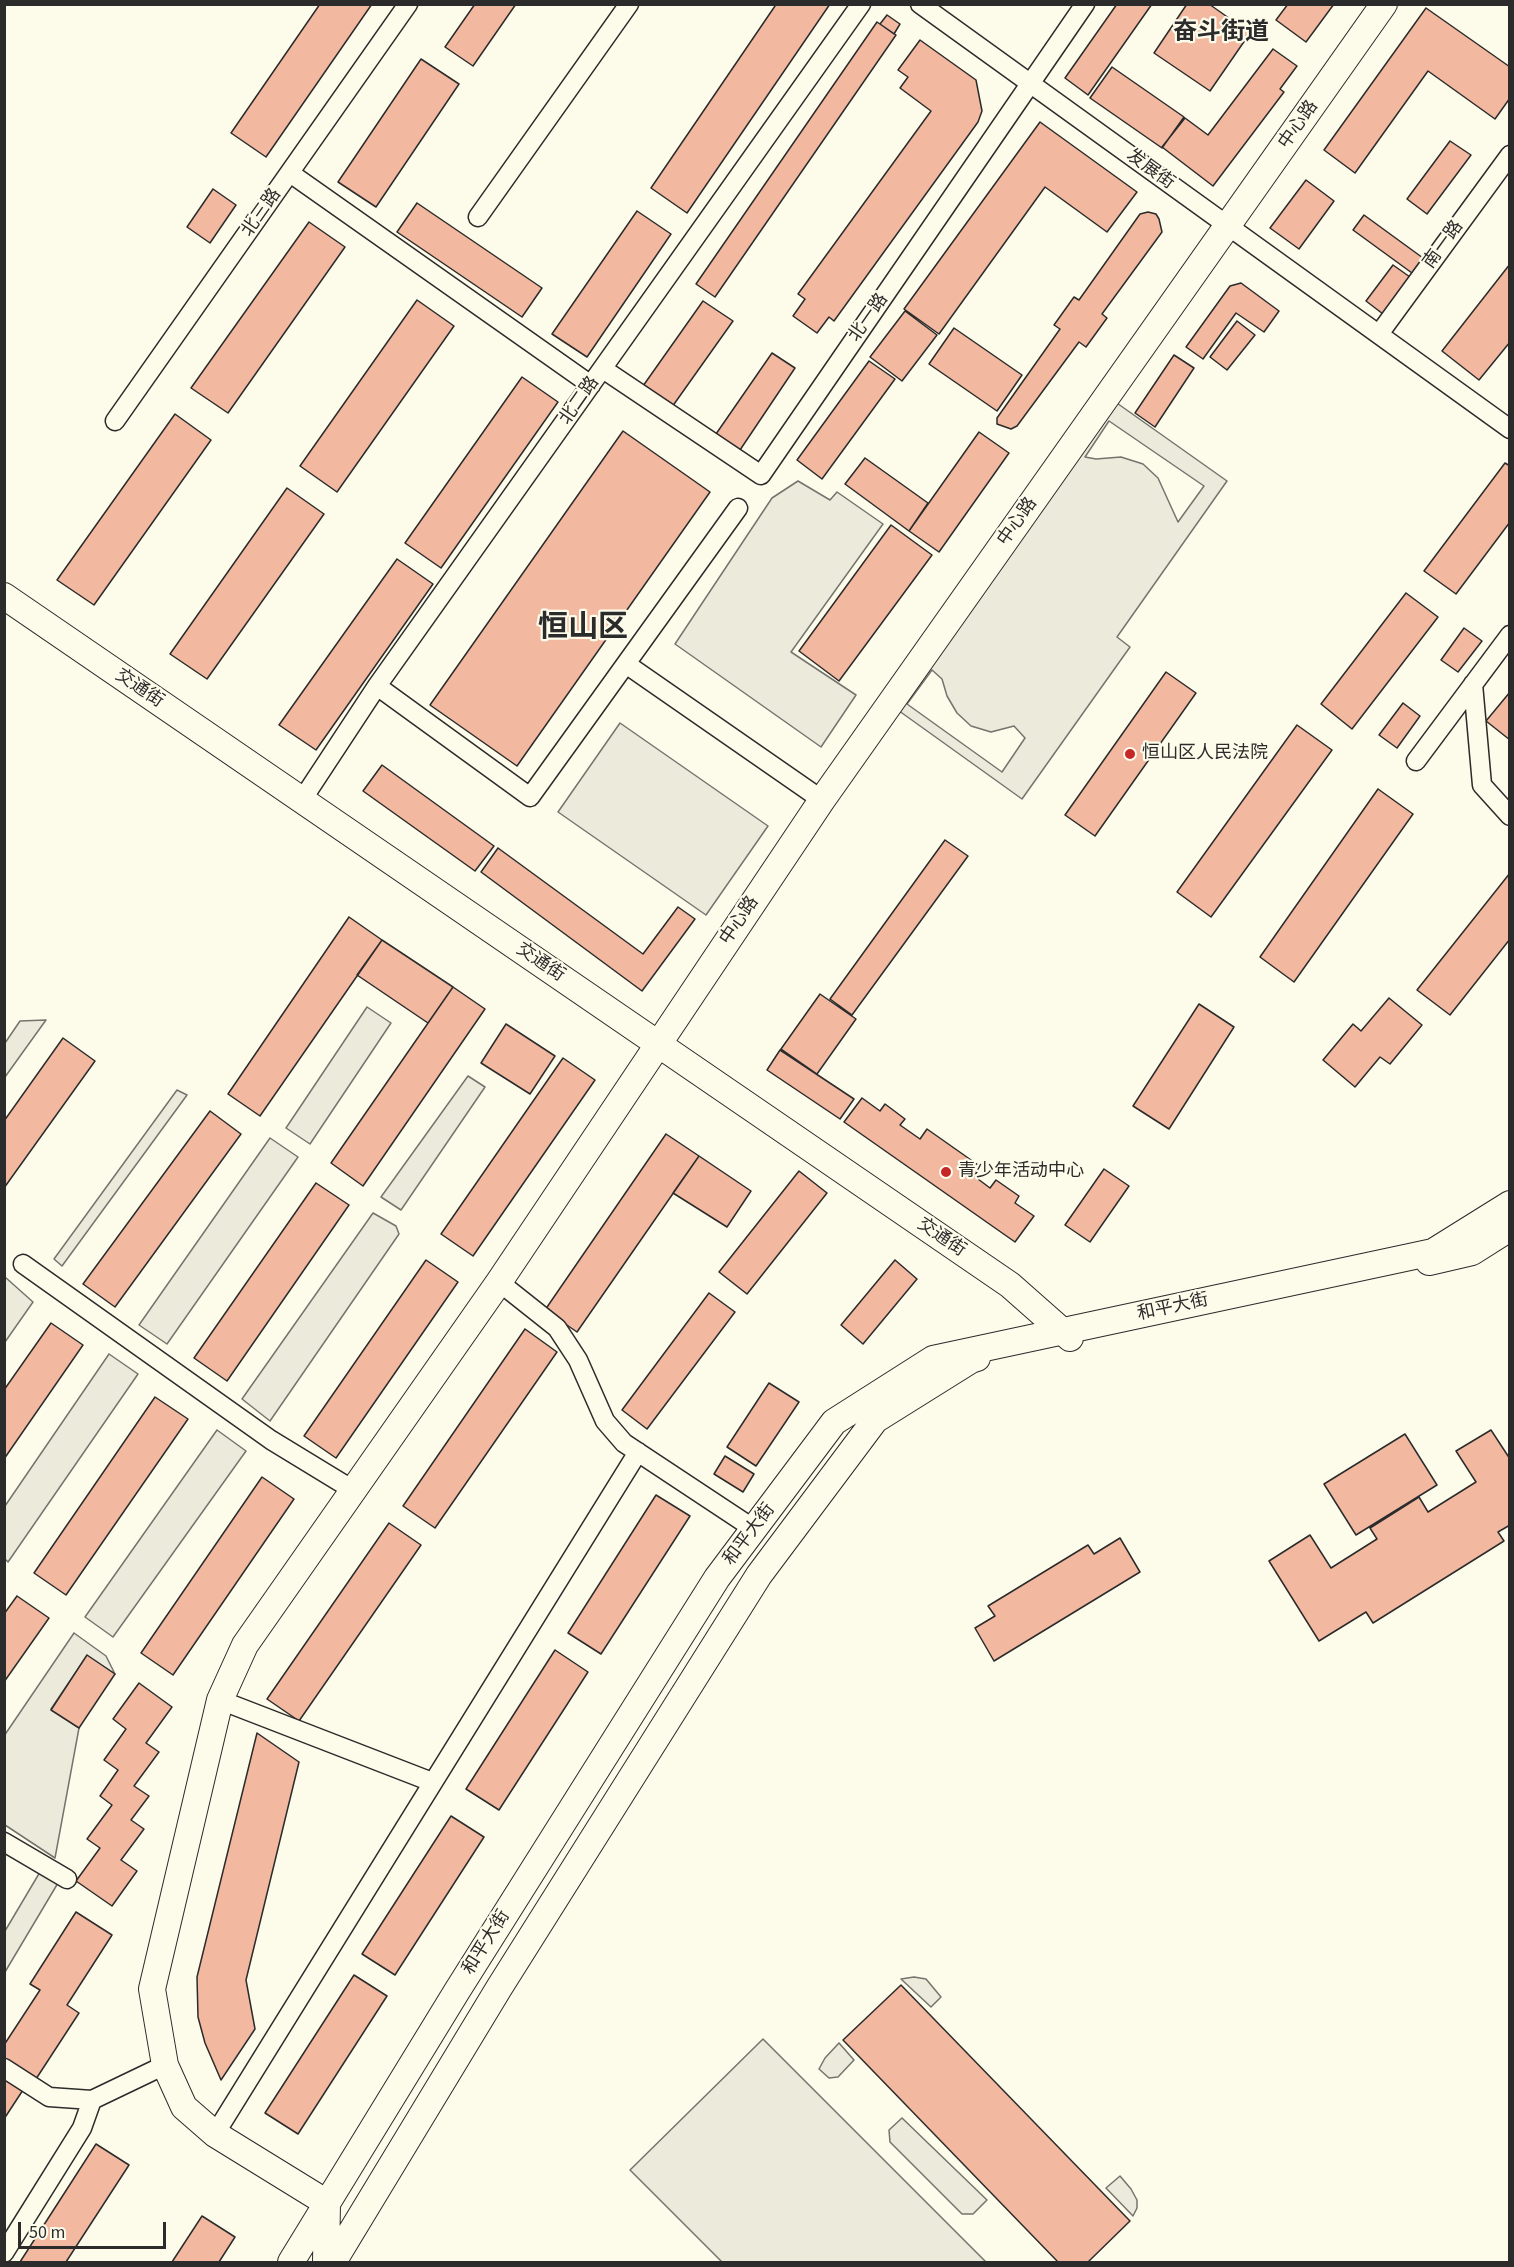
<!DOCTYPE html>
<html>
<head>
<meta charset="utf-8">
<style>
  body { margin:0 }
  #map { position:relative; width:1514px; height:2267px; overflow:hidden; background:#fdfbea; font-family:"Source Sans 3",sans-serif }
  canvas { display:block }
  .frame { position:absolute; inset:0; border:6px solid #2b2b2b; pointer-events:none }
  .scale { position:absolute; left:18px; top:2222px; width:148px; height:27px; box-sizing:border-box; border:3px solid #2b2b2b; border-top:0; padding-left:8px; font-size:18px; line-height:21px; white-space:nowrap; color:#2b2b2b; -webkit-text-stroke:4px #fdfbea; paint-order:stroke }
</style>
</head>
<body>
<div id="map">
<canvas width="1514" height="2267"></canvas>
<div class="frame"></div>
<div class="scale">50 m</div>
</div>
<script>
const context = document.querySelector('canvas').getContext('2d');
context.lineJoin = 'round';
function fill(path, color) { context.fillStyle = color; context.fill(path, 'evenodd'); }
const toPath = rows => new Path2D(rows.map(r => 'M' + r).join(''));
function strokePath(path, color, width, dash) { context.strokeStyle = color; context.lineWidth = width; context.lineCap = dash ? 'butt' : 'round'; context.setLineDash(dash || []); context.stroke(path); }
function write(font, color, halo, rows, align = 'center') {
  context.font = font + ' "Source Sans 3","Noto Sans SC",sans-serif'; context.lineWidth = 4.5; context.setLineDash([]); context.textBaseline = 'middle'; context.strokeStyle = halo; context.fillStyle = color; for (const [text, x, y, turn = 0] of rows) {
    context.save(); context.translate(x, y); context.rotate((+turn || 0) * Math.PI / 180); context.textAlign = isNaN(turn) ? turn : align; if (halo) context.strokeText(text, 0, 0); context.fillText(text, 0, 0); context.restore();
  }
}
const green = toPath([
  [798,481,830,500,837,492,883,524,791,652,856,695,821,747,675,644,772,498,798,481],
  [620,723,768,826,706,915,558,812,620,723],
  [367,1007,391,1023,310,1144,286,1128,367,1007],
  [46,1020,5,1077,5,1043,20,1021,46,1020],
  [468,1076,485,1087,401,1210,381,1197,468,1076],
  [177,1090,187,1095,62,1266,54,1259,177,1090],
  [270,1138,298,1157,167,1344,139,1325,270,1138],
  [373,1213,396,1226,399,1234,270,1421,242,1399,373,1213],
  [5,1277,33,1302,5,1342,5,1277],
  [109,1354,138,1374,8,1562,5,1559,5,1506,109,1354],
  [217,1430,246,1451,113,1637,85,1617,217,1430],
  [74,1633,106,1656,115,1674,87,1656,51,1709,79,1728,55,1858,5,1825,4,1736,74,1633],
  [40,1872,58,1883,5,1972,5,1931,40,1872],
  [914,1977,926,1979,941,1997,931,2007,901,1979,914,1977],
  [839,2043,854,2060,838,2077,829,2078,819,2069,825,2058,839,2043],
  [902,2118,987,2200,973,2214,962,2214,890,2142,889,2130,902,2118],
  [1120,2176,1131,2189,1137,2200,1137,2208,1133,2216,1106,2188,1120,2176]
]);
fill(green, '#ecebdb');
strokePath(green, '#74746e', 1.5);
const parking = toPath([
  [1114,401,1227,481,1117,637,1130,647,1022,799,895,708,1114,401],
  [1109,421,1204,486,1178,522,1158,478,1143,464,1121,457,1096,459,1085,457,1109,421],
  [932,670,942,679,947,696,957,713,971,726,991,732,1014,726,1025,738,1002,772,907,704,932,670],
  [763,2039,986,2262,722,2262,630,2170,763,2039]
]);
fill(parking, '#eceadb');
strokePath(parking, '#74746e', 1.5);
const building = toPath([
  [320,4,372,4,266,157,231,133,320,4],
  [475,4,516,4,473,66,445,47,475,4],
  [773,4,830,4,687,213,651,188,775,6,773,4],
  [1117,4,1152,4,1088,95,1065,78,1117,4],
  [1187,4,1209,4,1250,33,1210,91,1154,53,1187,4],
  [1288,4,1334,4,1306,42,1276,20,1288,4],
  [1426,8,1510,67,1510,98,1495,119,1428,71,1355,173,1324,150,1426,8],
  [887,15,900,24,894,34,880,24,887,15],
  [877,22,896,35,715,297,696,284,877,22],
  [920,40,976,80,982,111,978,122,834,321,829,317,817,333,793,316,805,299,798,294,931,111,900,88,908,77,898,70,920,40],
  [1273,49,1297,66,1280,89,1284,92,1213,186,1162,147,1185,118,1208,135,1273,49],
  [421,59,459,84,376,207,338,182,421,59],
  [1112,67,1184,117,1162,148,1090,98,1112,67],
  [1040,122,1137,192,1107,232,1045,187,939,334,904,309,1040,122],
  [1450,141,1471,155,1427,214,1407,199,1450,141],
  [1306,180,1334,201,1299,249,1270,228,1306,180],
  [213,189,236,205,210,243,187,227,213,189],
  [417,203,542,288,522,317,397,232,417,203],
  [637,211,671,234,587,357,552,334,637,211],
  [1148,212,1156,214,1159,219,1162,232,1102,314,1107,318,1086,347,1079,342,1017,426,1011,429,997,424,997,418,1060,329,1054,325,1074,297,1079,300,1140,214,1148,212],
  [1364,215,1423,258,1412,273,1353,230,1364,215],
  [309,222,345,247,228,413,191,388,309,222],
  [1510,264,1510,342,1479,380,1442,351,1510,264],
  [1393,265,1410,277,1383,314,1366,301,1393,265],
  [1241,283,1279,311,1264,332,1236,313,1203,359,1186,347,1230,286,1241,283],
  [417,300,454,326,337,492,300,466,417,300],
  [703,301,733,321,672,407,643,386,703,301],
  [905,311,937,335,902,381,870,357,905,311],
  [1237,321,1255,335,1227,370,1210,357,1237,321],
  [954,328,1022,375,997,411,929,364,954,328],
  [772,353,795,368,740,450,716,434,772,353],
  [1174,355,1194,368,1155,427,1135,413,1174,355],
  [869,361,895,379,822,479,797,460,869,361],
  [522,377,558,402,441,568,405,543,522,377],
  [175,414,211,440,94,605,57,580,175,414],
  [623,431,710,492,517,766,430,705,623,431],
  [979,432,1009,453,939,552,909,531,979,432],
  [865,458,928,503,909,531,845,484,865,458],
  [1505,463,1510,466,1510,522,1456,594,1424,571,1505,463],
  [287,488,324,514,207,679,170,654,287,488],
  [891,525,932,555,839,681,799,651,891,525],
  [397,559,433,584,316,750,279,725,397,559],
  [1406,593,1438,617,1352,729,1321,704,1406,593],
  [1464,628,1482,641,1458,672,1441,660,1464,628],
  [1166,672,1196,693,1095,836,1065,815,1166,672],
  [1510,692,1510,740,1486,721,1510,692],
  [1403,703,1420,716,1397,748,1379,735,1403,703],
  [1297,725,1332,750,1211,917,1177,892,1297,725],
  [382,765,494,846,475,871,363,791,382,765],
  [1378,789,1413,814,1294,982,1260,957,1378,789],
  [945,840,968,856,852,1015,830,999,945,840],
  [498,848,643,954,678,907,695,919,642,991,481,872,498,848],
  [1510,873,1510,939,1450,1015,1417,990,1510,873],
  [349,917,382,940,260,1116,228,1094,349,917],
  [382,940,453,987,428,1023,357,975,382,940],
  [453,987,485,1009,363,1186,331,1163,453,987],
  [820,994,856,1019,817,1074,781,1049,820,994],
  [1389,998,1422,1025,1390,1064,1380,1057,1355,1087,1323,1060,1353,1024,1361,1031,1389,998],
  [1199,1004,1234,1027,1169,1129,1133,1106,1199,1004],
  [506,1024,555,1056,530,1094,481,1063,506,1024],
  [63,1038,95,1061,4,1188,4,1121,63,1038],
  [780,1050,854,1099,840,1119,767,1070,780,1050],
  [563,1058,595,1080,473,1256,441,1234,563,1058],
  [862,1098,880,1111,885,1104,905,1119,900,1125,920,1139,927,1129,981,1167,974,1176,990,1188,996,1180,1019,1196,1015,1203,1034,1216,1015,1242,844,1122,862,1098],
  [210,1111,241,1134,115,1307,83,1284,210,1111],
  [666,1134,699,1156,577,1332,545,1310,666,1134],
  [699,1156,751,1191,727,1227,673,1193,699,1156],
  [1104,1169,1129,1186,1090,1242,1065,1225,1104,1169],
  [799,1171,827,1193,747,1294,719,1272,799,1171],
  [316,1183,349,1205,227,1381,194,1358,316,1183],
  [426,1260,458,1282,336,1458,304,1436,426,1260],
  [895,1260,917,1279,863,1344,841,1325,895,1260],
  [709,1293,735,1312,647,1429,622,1410,709,1293],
  [51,1323,83,1345,4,1459,4,1390,51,1323],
  [525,1329,557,1352,435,1528,403,1506,525,1329],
  [769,1383,799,1402,756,1466,727,1447,769,1383],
  [155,1397,188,1419,66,1595,34,1573,155,1397],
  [1491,1430,1510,1459,1510,1525,1498,1532,1504,1541,1373,1623,1366,1612,1319,1641,1269,1561,1310,1535,1331,1568,1377,1539,1370,1528,1419,1497,1428,1512,1476,1482,1456,1451,1491,1430],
  [1405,1434,1437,1485,1356,1535,1324,1484,1405,1434],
  [725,1456,754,1474,743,1492,714,1474,725,1456],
  [262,1477,294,1499,173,1675,141,1653,262,1477],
  [656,1495,690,1516,601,1654,568,1633,656,1495],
  [389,1523,421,1545,299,1721,267,1699,389,1523],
  [1120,1538,1140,1572,994,1661,975,1628,995,1616,988,1606,1088,1545,1094,1554,1120,1538],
  [17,1596,49,1618,4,1682,4,1614,17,1596],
  [555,1650,588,1672,499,1810,466,1789,555,1650],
  [87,1655,115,1674,79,1728,51,1710,87,1655],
  [139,1683,172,1707,146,1743,159,1752,134,1786,149,1796,131,1820,144,1829,121,1860,137,1871,112,1906,76,1881,100,1848,87,1839,112,1805,100,1796,118,1770,104,1760,126,1729,113,1719,139,1683],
  [257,1733,299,1762,246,1980,255,2029,221,2080,205,2043,198,2017,197,1977,257,1733],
  [451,1816,484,1837,395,1975,362,1954,451,1816],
  [76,1912,112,1935,67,2005,79,2013,36,2079,4,2059,4,2045,40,1990,30,1984,76,1912],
  [354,1975,387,1996,298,2134,265,2113,354,1975],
  [901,1985,1130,2221,1088,2262,1058,2262,843,2040,901,1985],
  [4,2078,23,2090,4,2119,4,2078],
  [96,2144,129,2165,66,2262,20,2262,96,2144],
  [202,2216,235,2237,219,2262,172,2262,202,2216]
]);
fill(building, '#f2b8a0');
strokePath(building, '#2b2b2b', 1.5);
const street = toPath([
  [920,4,1510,429],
  [290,173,591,385],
  [478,217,629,4],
  [1379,334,1510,155],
  [603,369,761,475,1085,4],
  [115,421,408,4],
  [626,664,822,800],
  [1473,684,1482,785,1510,816],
  [377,686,530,797,738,508],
  [1416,761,1510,635],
  [302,800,377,686,861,4],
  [23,1264,271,1440,353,1490],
  [499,1282,557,1328,578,1360,605,1421,624,1443,754,1529],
  [220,1700,432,1782],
  [4,1842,67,1879],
  [4,2068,49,2097,92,2100,165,2065],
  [215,2134,638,1452],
  [4,2253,82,2128,92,2100]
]);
const secondary = toPath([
  [4,596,1010,1285,1070,1338],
  [1429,1262,1472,1252,1510,1228],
  [291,2262,457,1991,717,1578,834,1422,933,1359,1433,1252,1510,1204],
  [326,2262,327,2203,215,2134,184,2107,165,2065,152,1989,220,1700,245,1645,499,1282,822,800,1384,4],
  [333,2262,499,1988,759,1575,875,1420,971,1360,977,1358]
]);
strokePath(street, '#2b2b2b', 21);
strokePath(secondary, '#2b2b2b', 28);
strokePath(street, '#fdfbea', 18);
strokePath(secondary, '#fdfbea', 26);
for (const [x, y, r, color] of [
  [1130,754,6,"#c62828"],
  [946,1172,6,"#c62828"]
]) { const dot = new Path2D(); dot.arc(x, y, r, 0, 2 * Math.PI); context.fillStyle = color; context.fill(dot); strokePath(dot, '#fdfbea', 2); }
write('18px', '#2b2b2b', '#fdfbea', [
  ["中心路",1299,125,-55],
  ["发展街",1150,170,36],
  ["北三路",262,213,-55],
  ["南一路",1444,245,-54],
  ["北一路",869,318,-55],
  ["北二路",580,401,-55],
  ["中心路",1018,522,-55],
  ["交通街",139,689,34],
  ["中心路",740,921,-56],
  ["交通街",540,963,34],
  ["交通街",941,1238,34],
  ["和平大街",1173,1308,-12],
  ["和平大街",750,1535,-53],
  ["和平大街",487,1943,-58]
]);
write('18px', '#2b2b2b', '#fdfbea', [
  ["恒山区人民法院",1142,754],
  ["青少年活动中心",958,1172]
], 'left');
write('bold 24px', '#2b2b2b', '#fdfbea', [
  ["奋斗街道",1221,34]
]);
write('bold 30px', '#2b2b2b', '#fdfbea', [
  ["恒山区",583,629]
]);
</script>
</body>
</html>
